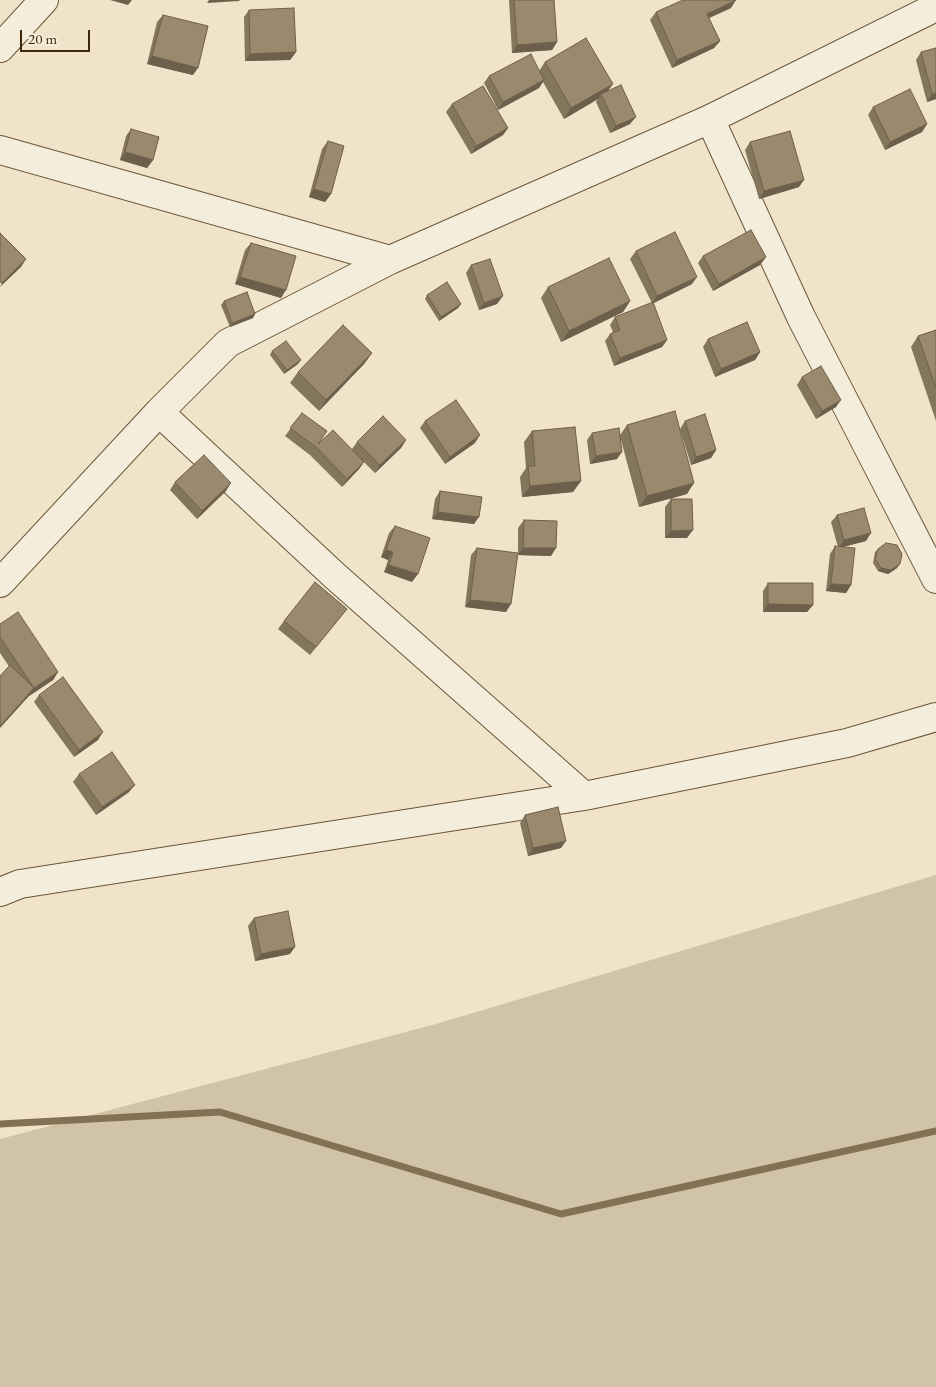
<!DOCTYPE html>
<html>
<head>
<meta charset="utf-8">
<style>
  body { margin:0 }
  #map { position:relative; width:936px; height:1387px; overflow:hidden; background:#f0e3c9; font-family:"EB Garamond",serif }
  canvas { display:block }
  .scale { position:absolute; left:20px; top:30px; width:70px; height:22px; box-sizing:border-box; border:2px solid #3c2708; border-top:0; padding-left:6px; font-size:15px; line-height:18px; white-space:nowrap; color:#3c2708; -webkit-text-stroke:4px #f5eddc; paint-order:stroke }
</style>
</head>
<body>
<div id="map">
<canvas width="936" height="1387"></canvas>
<div class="scale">20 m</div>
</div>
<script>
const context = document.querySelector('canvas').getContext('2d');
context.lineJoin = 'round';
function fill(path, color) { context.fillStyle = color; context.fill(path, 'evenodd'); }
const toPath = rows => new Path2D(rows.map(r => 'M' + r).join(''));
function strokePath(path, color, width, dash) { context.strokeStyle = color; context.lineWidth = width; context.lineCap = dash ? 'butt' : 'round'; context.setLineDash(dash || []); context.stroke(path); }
fill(toPath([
  [936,875,936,1387,0,1387,0,1139,436,1024]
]), '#d1c3a8');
strokePath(toPath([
  [0,1124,220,1112,561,1214,936,1131]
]), '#837154', 7);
const minor = toPath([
  [0,48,44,0],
  [710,119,801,317,936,579],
  [0,150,390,260],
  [159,412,335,576,584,796],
  [0,583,159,412,228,343,390,260,710,119,936,7],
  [0,892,20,884,584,796,847,743,936,717]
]);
strokePath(minor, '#695638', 30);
strokePath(minor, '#f5eddc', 28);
fill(toPath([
  [509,0,554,0,557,42,552,50,512,53],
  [731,8,709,18,720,41,714,48,672,68,650,20,656,12],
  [249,10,296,52,290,60,245,61,244,17],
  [163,15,193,75,147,64,157,22],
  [921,52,936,99,927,102,916,60],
  [545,62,607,92,630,124,610,133,596,102,598,99,564,119,543,82,539,88,498,110,484,83,489,76,539,71],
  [452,104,508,128,503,135,471,154,446,112],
  [873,107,927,124,922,132,885,150,868,115],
  [131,129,153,160,147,168,120,160,126,136],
  [328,141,331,194,325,202,309,197,322,149],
  [750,142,799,187,759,199,745,150],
  [251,243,281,298,235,284,245,250],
  [636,251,692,284,653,303,667,340,662,347,614,366,605,341,610,334,613,332,610,325,615,317,652,303,630,259],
  [703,256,766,257,760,265,713,291,698,263],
  [471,265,497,304,479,310,466,273],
  [548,287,630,301,623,312,561,342,541,298],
  [427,295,458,308,439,321,425,299],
  [224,301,255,314,253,318,230,327,221,305],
  [936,330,936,421,911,347,918,336],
  [708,339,760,352,755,360,715,377,703,347],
  [272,351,298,364,284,374,270,355],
  [372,353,364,364,319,411,290,383,298,372],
  [802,377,836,407,816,419,797,385],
  [302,413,319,444,352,449,357,442,406,440,401,448,375,473,364,462,359,469,342,487,310,455,285,436],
  [425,421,475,443,445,464,420,428],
  [685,421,716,450,711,458,691,465,680,429],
  [627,425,687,494,639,507,621,440,617,459,590,464,587,440,592,433,620,435],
  [532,431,581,481,573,492,522,497,520,477,526,468,524,442],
  [175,482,226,491,197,519,170,490],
  [440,491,474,524,432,519,435,499],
  [671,499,687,538,665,538,665,507],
  [837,515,866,541,842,547,851,585,846,593,826,591,830,554,835,546,838,547,831,522],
  [524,520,551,556,518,555,518,528],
  [395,526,412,582,384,572,388,560,381,557,389,533],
  [477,548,506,612,465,607,471,555],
  [878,549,897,568,888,574,878,571,873,563,875,552],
  [768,583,813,605,807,612,763,612,763,591],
  [347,609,310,655,278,629,284,621],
  [0,624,58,672,53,680,29,696,0,653],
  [39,695,98,740,74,757,34,702],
  [79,774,129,792,96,815,73,782],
  [525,815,561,848,528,856,520,823],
  [254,918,290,954,255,961,248,926]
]), '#84765d');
fill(toPath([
  [110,0,132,0,128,5],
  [209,0,240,0,239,1,207,3],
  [736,0,731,8,702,21,707,14],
  [720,41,714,48,672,68,677,60],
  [557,42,552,50,512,53,517,45],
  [296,52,290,60,245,61,250,54],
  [152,56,198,68,193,75,147,64],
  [544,80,539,88,498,110,503,102],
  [613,84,605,95,601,94,598,99,564,119,571,108],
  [936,93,936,99,927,102,932,94],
  [636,117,630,124,610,133,616,126],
  [927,124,922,132,885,150,890,142],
  [508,128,503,135,471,154,476,146],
  [125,152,153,160,147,168,120,160],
  [804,180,799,187,759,199,764,191],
  [314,189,331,194,325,202,309,197],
  [766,257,760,265,713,291,719,284],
  [26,259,21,267,0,287,2,283],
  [240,277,286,290,281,298,235,284],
  [697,277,692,284,652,304,657,296],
  [503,296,497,304,479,310,484,303],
  [630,301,623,312,561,342,569,331],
  [461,304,458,308,439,321,441,317],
  [255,314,253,318,230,327,232,323],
  [667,340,662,347,614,366,620,358],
  [760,352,755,360,715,377,721,369],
  [372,353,364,364,319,411,326,400],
  [301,360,298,364,284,374,287,370],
  [841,400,836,407,816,419,822,411],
  [480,435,475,443,445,464,450,457],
  [406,440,401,448,375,473,380,465],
  [716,450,711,458,691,465,696,457],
  [622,452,617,459,590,464,596,456],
  [364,462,359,469,342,487,347,479],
  [581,481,573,492,522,497,530,486],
  [231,483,226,491,197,519,202,511],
  [694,483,687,494,639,507,647,496],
  [438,512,479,517,474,524,432,519],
  [693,530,687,538,665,538,671,531],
  [871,533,866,541,839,548,844,540],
  [523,548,556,548,551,556,518,555],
  [386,550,393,552,388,560,381,557],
  [900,564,897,568,888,574,878,571,881,568],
  [389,565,418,574,412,582,384,572],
  [831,584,851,585,846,593,826,591],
  [470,600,511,604,506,612,465,607],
  [768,604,813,605,807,612,763,612],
  [58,672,53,680,29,696,0,728,0,726,34,688],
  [103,732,98,740,74,757,79,750],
  [135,785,129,792,96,815,102,807],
  [566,841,561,848,528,856,533,848],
  [295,947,290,954,255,961,261,954]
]), '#6c604c');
const building = toPath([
  [514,0,554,0,557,42,517,45,514,0],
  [683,0,736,0,707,14,720,41,677,60,656,12,683,0],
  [294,8,296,52,250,54,249,10,294,8],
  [163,15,208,26,198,68,152,56,163,15],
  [586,38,613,84,571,108,545,62,586,38],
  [936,48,936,93,932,94,921,52,936,48],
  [531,54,544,80,503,102,489,76,531,54],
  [621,85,636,117,616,126,601,94,621,85],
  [483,86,508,128,476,146,452,104,483,86],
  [910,89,927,124,890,142,873,107,910,89],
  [131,129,159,137,153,160,125,152,131,129],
  [790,131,804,180,764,191,750,142,790,131],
  [328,141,344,146,331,194,314,189,328,141],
  [751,230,766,257,719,284,703,256,751,230],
  [675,232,697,277,657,296,636,251,675,232],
  [0,233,26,259,2,283,0,282,0,233],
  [251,243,296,256,286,290,240,277,251,243],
  [609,258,630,301,569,331,548,287,609,258],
  [490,259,503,296,484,303,471,265,490,259],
  [447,282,461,304,441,317,427,295,447,282],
  [247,292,255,314,232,323,224,301,247,292],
  [653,302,667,340,620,358,610,334,620,330,615,317,653,302],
  [747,322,760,352,721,369,708,339,747,322],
  [343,325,372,353,326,400,298,372,343,325],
  [936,330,936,388,918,336,936,330],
  [286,341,301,360,287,370,272,351,286,341],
  [821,366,841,400,822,411,802,377,821,366],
  [456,400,480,435,450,457,425,421,456,400],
  [675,411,694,483,647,496,627,425,675,411],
  [302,413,327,431,318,444,333,430,364,462,347,479,316,447,290,428,302,413],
  [705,414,716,450,696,457,685,421,705,414],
  [383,416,406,440,380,465,357,442,383,416],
  [575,427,581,481,530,486,528,466,535,466,532,431,575,427],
  [619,428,622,452,596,456,592,433,619,428],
  [204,455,231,483,202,511,175,482,204,455],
  [440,491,482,497,479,517,438,512,440,491],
  [671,499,692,499,693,530,671,531,671,499],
  [864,508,871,533,844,540,837,515,864,508],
  [524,520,557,521,556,548,523,548,524,520],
  [395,526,430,538,418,574,389,565,393,552,386,550,395,526],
  [886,543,897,545,902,554,900,564,891,570,881,568,875,559,878,549,886,543],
  [835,546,855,548,851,585,831,584,835,546],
  [477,548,518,553,511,604,470,600,477,548],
  [315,582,347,609,316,647,284,621,315,582],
  [768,583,813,583,813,605,768,604,768,583],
  [18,612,58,672,34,688,0,726,0,676,10,665,34,688,0,637,0,624,18,612],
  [63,677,103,732,79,750,39,695,63,677],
  [112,752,135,785,102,807,79,774,112,752],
  [558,807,566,841,533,848,525,815,558,807],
  [288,911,295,947,261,954,254,918,288,911]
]);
fill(building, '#9a896c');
strokePath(building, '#6c604c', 1);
</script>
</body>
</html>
